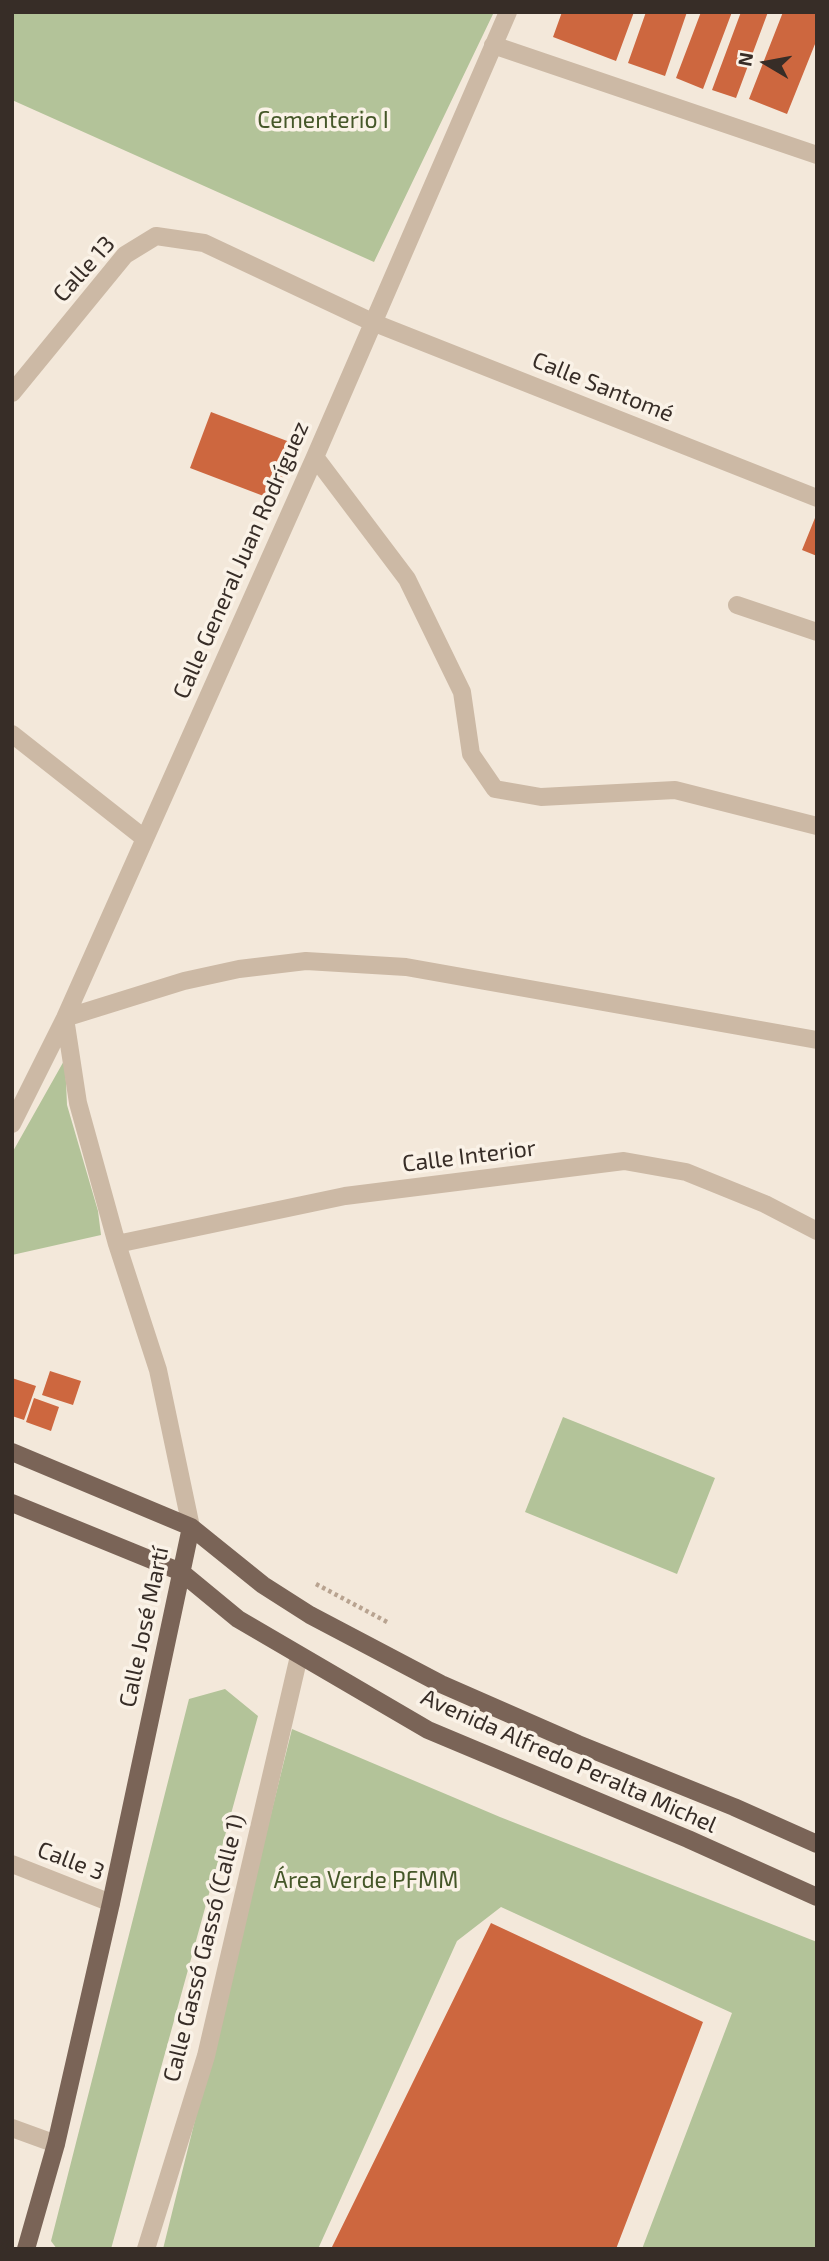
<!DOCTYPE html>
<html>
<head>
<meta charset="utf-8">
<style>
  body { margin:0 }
  #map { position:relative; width:829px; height:2261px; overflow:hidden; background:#f3e8da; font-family:"Exo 2",sans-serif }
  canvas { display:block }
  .frame { position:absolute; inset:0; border:14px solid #372d27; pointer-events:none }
  .north { position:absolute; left:731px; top:28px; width:70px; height:70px; -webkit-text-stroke:5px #faf2e7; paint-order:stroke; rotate:280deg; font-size:19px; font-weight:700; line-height:28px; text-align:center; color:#372d27 }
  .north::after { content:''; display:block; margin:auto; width:24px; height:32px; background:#372d27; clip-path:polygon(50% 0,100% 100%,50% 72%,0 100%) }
</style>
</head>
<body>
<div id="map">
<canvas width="829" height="2261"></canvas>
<div class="frame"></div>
<div class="north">N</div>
</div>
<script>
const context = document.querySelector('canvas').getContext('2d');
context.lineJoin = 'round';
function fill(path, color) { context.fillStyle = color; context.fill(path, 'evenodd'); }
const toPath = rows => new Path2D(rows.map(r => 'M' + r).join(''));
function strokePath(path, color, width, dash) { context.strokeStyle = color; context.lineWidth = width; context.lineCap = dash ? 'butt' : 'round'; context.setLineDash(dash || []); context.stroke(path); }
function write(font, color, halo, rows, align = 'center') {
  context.font = font + ' "Exo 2",sans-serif'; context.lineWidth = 7; context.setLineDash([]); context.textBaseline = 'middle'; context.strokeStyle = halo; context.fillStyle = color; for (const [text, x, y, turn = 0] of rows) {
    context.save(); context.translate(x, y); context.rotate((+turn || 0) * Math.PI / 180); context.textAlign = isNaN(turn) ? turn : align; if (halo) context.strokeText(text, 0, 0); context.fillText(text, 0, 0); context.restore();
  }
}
fill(toPath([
  [12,12,494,12,374,262,12,100],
  [65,1059,67,1105,98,1211,101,1235,12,1255,12,1153],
  [563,1417,715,1478,677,1574,525,1512],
  [225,1689,258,1716,111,2249,57,2249,51,2241,189,1699],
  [292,1729,500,1817,817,1942,817,2249,642,2249,732,2013,501,1907,457,1941,318,2249,163,2249]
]), '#b3c399');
fill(toPath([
  [562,12,634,12,616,61,553,37],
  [646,12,687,12,665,76,628,63],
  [701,12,732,12,703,89,676,78],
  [741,12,768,12,736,98,712,90],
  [783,12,817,12,817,39,787,114,749,99],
  [211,412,295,444,274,500,190,468],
  [817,513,817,556,802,550],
  [50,1371,81,1381,73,1405,42,1395],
  [12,1378,36,1386,24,1420,12,1416],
  [34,1398,59,1407,51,1431,26,1422],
  [491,1923,703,2022,616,2249,331,2249]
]), '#cd673f');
strokePath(toPath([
  [316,1584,389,1623]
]), '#b8a390', 4.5, [3.5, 3.5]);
strokePath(toPath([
  [493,45,817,155],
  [12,393,125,255,156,236,204,243,372,322,817,498],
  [315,457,407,579,462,692,471,754,495,789,541,797,675,790,817,826],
  [737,605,817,632],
  [12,734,144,838],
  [65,1018,184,981,239,969,306,961,406,967,817,1040],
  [65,1018,78,1103,117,1244,158,1370,191,1527],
  [12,1124,65,1018,315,457,508,12],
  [117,1244,345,1196,624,1161,686,1172,765,1204,817,1231],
  [12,1864,111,1903],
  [12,2128,56,2144],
  [146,2249,206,2056,299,1656]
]), '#ccb9a5', 18);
strokePath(toPath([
  [12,1452,191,1527,263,1585,310,1615,441,1684,578,1744,734,1807,817,1844],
  [12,1503,181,1572,238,1619,428,1730,688,1839,817,1897],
  [26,2249,56,2144,111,1903,191,1527]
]), '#7a6457', 18);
write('23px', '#455729', '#faf2e7', [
  ["Cementerio I",323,120],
  ["Área Verde PFMM",366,1880]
]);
write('23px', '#372d27', '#faf2e7', [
  ["Calle 13",84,269,-48],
  ["Calle Santomé",603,387,22],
  ["Calle General Juan Rodríguez",241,560,-66],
  ["Calle Interior",469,1156,-7],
  ["Calle José Martí",144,1627,-78],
  ["Avenida Alfredo Peralta Michel",569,1761,24],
  ["Calle 3",71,1861,21],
  ["Calle Gassó Gassó (Calle 1)",204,1948,-76]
]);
</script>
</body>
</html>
